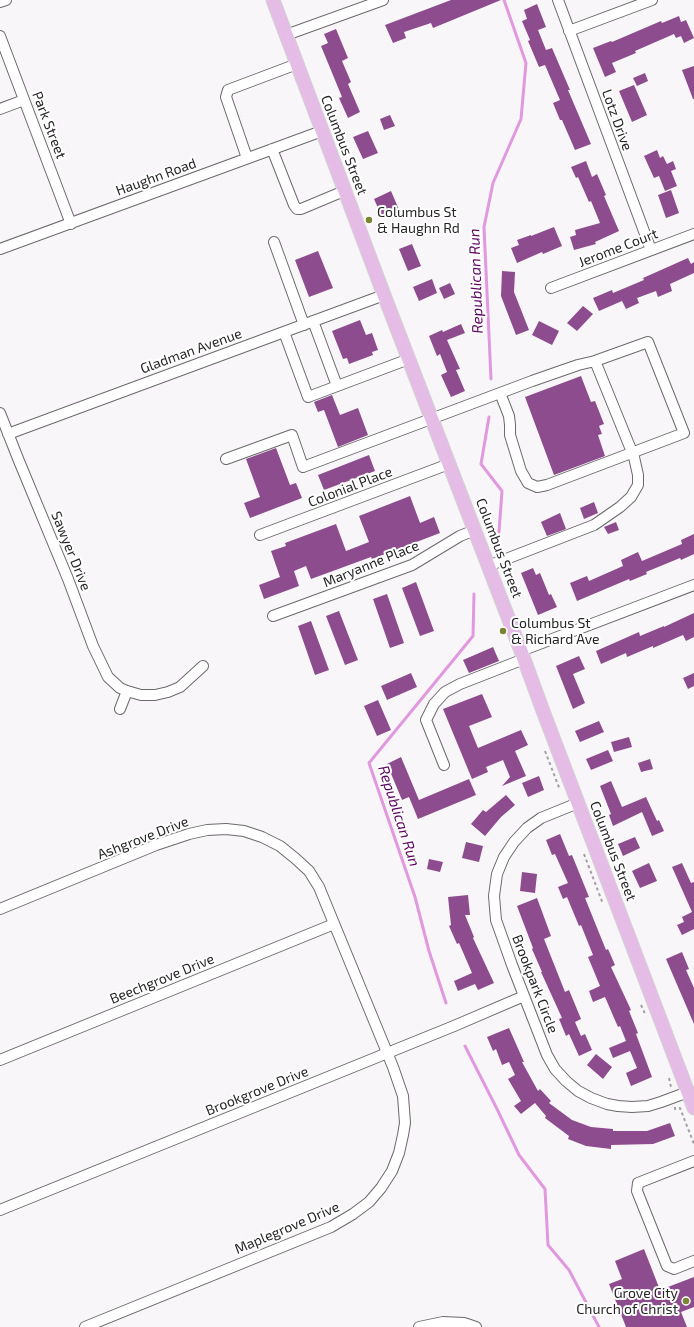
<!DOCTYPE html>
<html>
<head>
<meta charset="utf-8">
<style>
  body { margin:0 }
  canvas { display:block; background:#f9f6f9 }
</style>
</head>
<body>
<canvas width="694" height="1327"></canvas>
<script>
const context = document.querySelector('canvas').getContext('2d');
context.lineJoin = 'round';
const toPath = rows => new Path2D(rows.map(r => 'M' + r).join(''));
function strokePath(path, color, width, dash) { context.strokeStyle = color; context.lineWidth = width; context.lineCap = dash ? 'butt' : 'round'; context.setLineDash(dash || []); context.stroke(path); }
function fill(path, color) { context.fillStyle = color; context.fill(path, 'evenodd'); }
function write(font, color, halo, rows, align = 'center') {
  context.font = font + ' "Exo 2",sans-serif'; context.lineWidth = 4; context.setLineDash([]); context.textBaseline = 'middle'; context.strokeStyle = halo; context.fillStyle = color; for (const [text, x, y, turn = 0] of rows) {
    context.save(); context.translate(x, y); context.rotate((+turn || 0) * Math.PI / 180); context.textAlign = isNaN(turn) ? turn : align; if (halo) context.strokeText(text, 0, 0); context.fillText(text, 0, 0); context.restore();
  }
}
strokePath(toPath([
  [491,379,484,227,493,183,521,119,526,63,504,0],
  [489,417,481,464,502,491,499,532],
  [446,1003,429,951,415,897,369,763,473,636,474,594],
  [465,1046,497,1109,519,1155,545,1189,548,1245,569,1270,599,1327]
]), '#e099df', 3);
fill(toPath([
  [451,0,501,0,433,28,431,23,404,32,406,38,393,43,385,25],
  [537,4,546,27,538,30,546,50,552,48,570,90,568,90,591,144,575,150,562,120,560,120,553,103,560,100,545,65,539,67,528,41,530,40,522,21,527,19,524,10],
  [679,16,681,22,686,20,694,38,684,43,681,36,676,38,674,34,635,51,636,53,612,63,616,72,605,77,593,48,611,41,612,42,661,21,662,23],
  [336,29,348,58,342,61,351,82,348,84,360,112,348,118,339,98,342,97,321,46,328,43,324,34],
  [694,66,694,99,693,99,682,70],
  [645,73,648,81,637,86,633,78],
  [634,85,647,115,632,122,619,91],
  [390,115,395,126,384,130,380,119],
  [368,131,378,153,363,159,353,137],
  [657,150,660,158,663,156,667,164,673,161,676,169,671,171,677,186,665,191,659,176,654,178,644,156],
  [586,161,592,177,597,174,606,195,604,196,619,231,595,242,596,244,574,250,570,237,576,235,575,230,600,223,591,201,589,202,578,177,576,178,571,167],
  [671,190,679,213,666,218,658,195],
  [391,191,400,212,383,219,374,199],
  [554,227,562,246,543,254,542,252,517,263,511,248,519,245,517,240,531,235,531,236],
  [412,244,421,266,408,271,399,249],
  [318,251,333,288,309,297,295,260],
  [688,258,691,264,694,262,694,273,670,284,672,291,658,297,656,291,637,298,639,303,626,309,622,301,599,311,593,298,612,290,613,293,644,280,643,278],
  [502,271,515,272,514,292,529,330,516,335,501,296],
  [432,279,437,293,419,301,413,287],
  [450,283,455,294,444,299,439,288],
  [583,306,593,314,577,331,567,323],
  [360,320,366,335,372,333,378,350,372,352,373,355,349,364,347,358,343,359,332,331],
  [539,321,559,331,552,345,532,335],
  [461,324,465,333,447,340,460,369,456,370,465,391,451,397,441,375,447,372,440,354,437,356,429,336,442,330,443,332],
  [581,376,591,402,595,401,604,424,599,426,602,434,598,435,605,456,554,475,525,397],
  [332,395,340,415,358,408,368,435,338,447,324,410,318,412,314,402],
  [276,448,290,485,296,483,302,498,250,518,244,503,260,497,246,459],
  [369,455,375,471,324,490,318,475],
  [410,496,420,523,434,517,440,533,372,559,371,557,311,579,306,566,294,571,299,586,264,599,259,585,280,577,271,551,286,546,285,543,336,524,346,551,369,542,359,516],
  [594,502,598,513,584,519,580,508],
  [560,513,566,529,547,536,541,522],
  [616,522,619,530,608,534,604,527],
  [694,534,694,554,681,560,680,558,646,572,647,574,630,581,629,579,577,601,570,583,587,576,589,581,623,566,621,560,638,552,642,561,682,544,681,540],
  [533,568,536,575,540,573,549,595,551,594,557,607,538,615,521,573],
  [416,582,434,631,420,636,402,588],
  [387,594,404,643,390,648,373,599],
  [339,611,358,660,345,665,326,616],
  [694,613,694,637,686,641,683,635,653,648,653,646,627,657,626,653,601,664,596,651,639,632,640,636,664,626,664,627],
  [311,621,329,670,315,675,298,626],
  [493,647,499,661,469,673,463,660],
  [579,656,585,669,573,674,585,703,573,709,556,666],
  [411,673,417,687,387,700,381,686],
  [694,673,694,686,688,689,683,678],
  [482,694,492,717,469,726,478,748,521,730,528,745,515,751,526,776,502,786,510,777,503,760,486,767,488,772,472,779,443,709],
  [378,700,391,730,377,736,364,706],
  [599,721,604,732,580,742,575,731],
  [629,737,632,747,614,752,611,742],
  [608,750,613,761,591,770,586,759],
  [401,757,419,800,469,779,476,795,418,819,409,797,402,800,387,764],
  [650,759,653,769,641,772,638,763],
  [539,776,544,790,528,797,522,783],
  [611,781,622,807,646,797,657,821,659,820,664,831,652,836,642,812,613,826,609,815,611,814,600,786],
  [506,795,515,805,501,817,485,836,471,824,483,810,486,812],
  [560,834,569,856,572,855,589,897,585,898,606,950,608,949,615,965,611,967,631,1010,629,1011,638,1033,636,1034,652,1077,631,1086,626,1073,637,1068,630,1051,613,1058,609,1048,626,1041,620,1026,618,1027,605,997,593,1002,589,991,600,986,588,957,593,955,581,925,579,926,567,897,563,899,558,887,568,883,555,854,552,855,546,840],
  [635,837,640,848,623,856,618,844],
  [466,842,483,846,479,862,462,858],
  [429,859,443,862,440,872,427,869],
  [649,863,657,881,640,888,632,871],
  [682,863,691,883,694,882,694,929,682,935,677,925,684,922,682,917,692,912,672,867],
  [522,872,537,874,535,893,520,891],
  [468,895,470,915,465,915,474,937,473,938,494,983,478,990,475,984,458,991,454,981,472,973,459,943,457,944,449,926,451,925,448,897],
  [537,898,551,936,544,939,565,992,569,990,581,1019,575,1022,581,1036,585,1034,592,1050,579,1056,569,1034,566,1036,559,1019,562,1018,541,972,542,972,532,949,533,948,517,906],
  [682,952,689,969,686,970,694,988,694,1024,666,959],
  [509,1028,524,1062,522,1062,538,1091,540,1089,551,1101,549,1103,572,1120,591,1127,613,1129,613,1131,647,1131,670,1123,675,1136,653,1144,611,1145,611,1149,586,1146,568,1139,569,1136,545,1118,546,1116,535,1103,521,1114,514,1106,521,1101,508,1079,515,1075,509,1062,502,1065,496,1049,493,1051,487,1037],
  [596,1054,612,1067,603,1079,587,1065],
  [644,1249,660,1290,694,1277,694,1307,681,1312,687,1327,626,1327,609,1284,622,1279,615,1261]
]), '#8d4c8d');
const minor = toPath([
  [558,0,651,250],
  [0,2,6,0],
  [569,31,652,0],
  [286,35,383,0],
  [0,36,71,224],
  [0,109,24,100],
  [272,149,294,205,297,209,301,209,344,191],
  [247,158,226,97,228,90,297,64],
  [274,242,304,325],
  [0,249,322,131],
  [551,288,694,234],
  [313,321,337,386],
  [284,332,308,397,409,359],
  [500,393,509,416,510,425,510,435,521,471,528,483,537,487,547,485,684,433,648,342,595,361],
  [0,413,19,461,68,579,93,646,108,677,120,688,127,691,141,695,155,695,168,692,180,687,203,666],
  [8,434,384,295],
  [226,459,292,435,303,467,532,381,578,365,595,361,634,457,638,475,638,485,631,497,620,507,594,525,488,566],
  [260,535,449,464],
  [273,616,412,565,460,536,475,530],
  [521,651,694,585],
  [120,709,127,691],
  [444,765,426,720,434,704,445,692,460,684,524,659],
  [578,803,541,818,527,828,514,842,504,857,497,874,494,896,496,920,512,965,547,1055,555,1069,566,1081,578,1091,591,1098,607,1104,618,1106,632,1107,648,1106,661,1102,688,1092],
  [0,909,156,845,189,834,207,830,226,829,244,831,262,837,280,846,296,859,309,871,319,887,393,1067,403,1096,405,1123,403,1135,399,1153,392,1171,381,1188,369,1202,353,1214,331,1227,85,1327],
  [0,1060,334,924],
  [694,1161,638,1183,637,1191,667,1266,674,1269,694,1261],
  [0,1210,454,1026,524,996],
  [419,1327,443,1322,464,1323,476,1327]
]);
const major = toPath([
  [273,0,384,295,521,651,543,711,694,1108]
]);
strokePath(minor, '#6c6a6c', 12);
strokePath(major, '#d4d3d4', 15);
strokePath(toPath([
  [545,751,560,790],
  [584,854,603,904],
  [641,1005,646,1016],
  [669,1078,671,1087],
  [675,1107,675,1109,680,1108,694,1144]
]), '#a3a0a3', 2, [3, 3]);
strokePath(minor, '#fff', 10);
strokePath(major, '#e5bce5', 13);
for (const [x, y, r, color] of [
  [369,220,4,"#798533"],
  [503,631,4,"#798533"],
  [686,1301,4,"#798533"]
]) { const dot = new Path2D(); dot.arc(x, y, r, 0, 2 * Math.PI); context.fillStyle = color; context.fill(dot); strokePath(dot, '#fff', 1.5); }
write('14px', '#262526', '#fff', [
  ["Lotz Drive",617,120,70],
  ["Park Street",49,125,69],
  ["Columbus Street",344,145,69],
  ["Haughn Road",156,177,-20],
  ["Jerome Court",618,248,-21],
  ["Gladman Avenue",191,351,-20],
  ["Colonial Place",350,487,-21],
  ["Columbus Street",499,548,69],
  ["Sawyer Drive",71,551,68],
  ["Maryanne Place",371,564,-22],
  ["Ashgrove Drive",143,838,-21],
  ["Columbus Street",613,851,69],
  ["Beechgrove Drive",162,979,-22],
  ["Brookpark Circle",535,984,69],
  ["Brookgrove Drive",257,1091,-22],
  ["Maplegrove Drive",287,1228,-23]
]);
write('14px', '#262526', '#fff', [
  ["Columbus St",377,212],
  ["& Haughn Rd",377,228],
  ["Columbus St",511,623],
  ["& Richard Ave",511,639],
  ["Grove City",678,1293,"right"],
  ["Church of Christ",678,1309,"right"]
], 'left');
write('italic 15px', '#5c025f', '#fff', [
  ["Republican Run",476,281,-92],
  ["Republican Run",399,816,72]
]);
</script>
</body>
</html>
